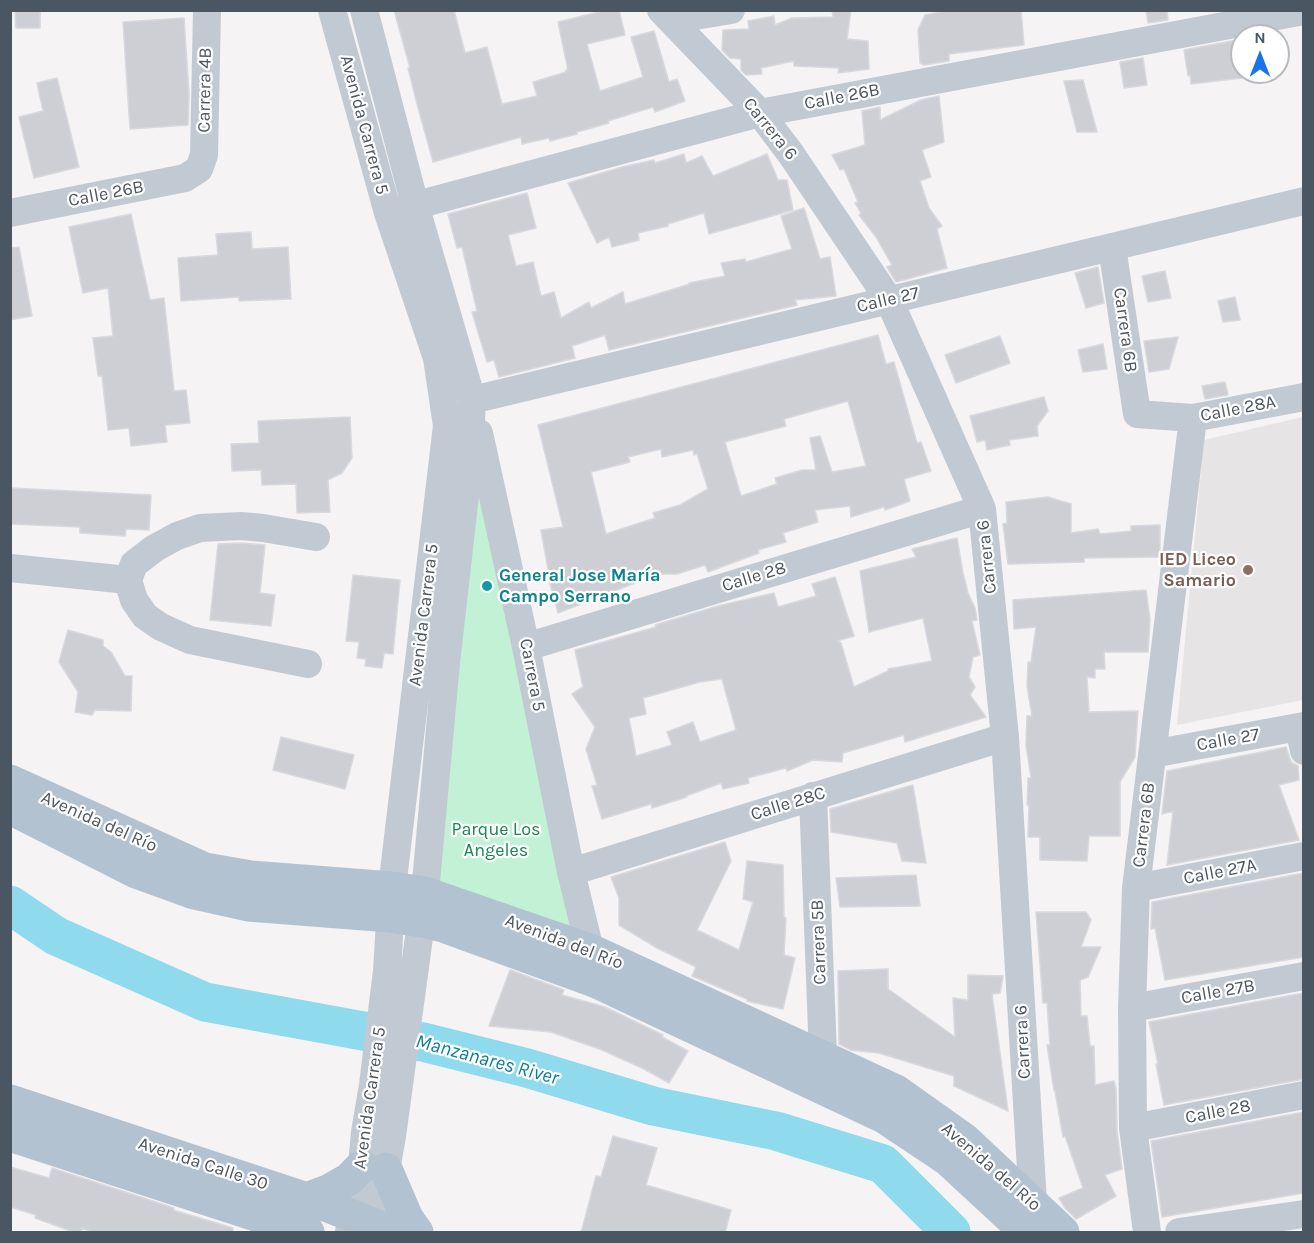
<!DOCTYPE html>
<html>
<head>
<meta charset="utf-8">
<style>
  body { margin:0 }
  #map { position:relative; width:1314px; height:1243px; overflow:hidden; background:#f5f3f3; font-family:Karla,sans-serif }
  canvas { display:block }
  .frame { position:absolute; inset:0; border:12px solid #4a5661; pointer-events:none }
  .north { position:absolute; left:1230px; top:24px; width:60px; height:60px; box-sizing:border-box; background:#fff; border:2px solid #b7bbc0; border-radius:50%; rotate:0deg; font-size:16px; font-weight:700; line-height:24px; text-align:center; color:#4a5661 }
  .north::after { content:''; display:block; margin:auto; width:21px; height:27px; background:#1a73e8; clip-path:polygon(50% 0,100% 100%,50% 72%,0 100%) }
</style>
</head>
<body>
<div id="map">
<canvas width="1314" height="1243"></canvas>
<div class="frame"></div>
<div class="north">N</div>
</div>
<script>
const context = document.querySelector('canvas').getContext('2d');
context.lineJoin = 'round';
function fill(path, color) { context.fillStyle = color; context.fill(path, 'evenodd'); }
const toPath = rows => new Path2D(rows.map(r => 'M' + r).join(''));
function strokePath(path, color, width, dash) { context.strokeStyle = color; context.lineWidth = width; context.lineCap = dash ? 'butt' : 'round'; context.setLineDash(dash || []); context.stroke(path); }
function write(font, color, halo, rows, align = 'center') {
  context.font = font + ' Karla,sans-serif'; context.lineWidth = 4.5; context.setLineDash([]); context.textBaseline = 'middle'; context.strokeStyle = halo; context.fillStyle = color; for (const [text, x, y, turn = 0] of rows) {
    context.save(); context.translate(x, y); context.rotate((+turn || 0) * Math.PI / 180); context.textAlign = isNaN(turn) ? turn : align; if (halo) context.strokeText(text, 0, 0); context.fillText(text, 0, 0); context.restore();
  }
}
fill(toPath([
  [1303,417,1303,700,1177,725,1204,440]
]), '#e6e4e5');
fill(toPath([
  [476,480,576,933,431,882]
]), '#c3f1d5');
strokePath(toPath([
  [10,905,56,936,205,1002,423,1042,527,1068,653,1106,776,1131,883,1164,951,1232]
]), '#90daee', 39);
const building = toPath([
  [15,10,40,10,40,28,16,28,15,10],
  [394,10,454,10,465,53,487,47,502,104,537,96,533,82,566,72,566,70,568,70,558,22,607,10,619,10,625,35,587,44,600,91,643,77,631,37,654,31,669,82,677,79,685,101,655,112,653,107,608,121,609,123,577,132,577,134,550,141,549,138,522,144,521,137,433,162,417,104,408,68,410,68,394,10],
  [832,10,851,10,847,39,868,41,869,69,838,73,839,68,794,66,794,61,761,68,762,74,746,75,741,70,741,59,730,58,722,50,723,30,749,29,748,21,774,16,775,25,792,18,833,17,832,10],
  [952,10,1021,10,1024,45,949,54,949,61,924,65,920,63,918,30,925,15,952,10],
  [1146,10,1167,10,1168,20,1148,23,1146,10],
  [184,18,189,94,188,125,130,129,123,22,184,18],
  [1242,39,1242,78,1191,84,1190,75,1188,76,1184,50,1242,39],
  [1143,58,1147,85,1124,88,1120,62,1143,58],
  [57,78,79,167,34,178,19,117,43,111,37,83,57,78],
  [1083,80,1097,132,1077,132,1064,81,1083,80],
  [939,96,944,142,922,150,931,177,920,181,929,208,942,226,937,229,947,268,896,282,887,267,892,265,876,237,859,215,861,213,855,203,858,202,844,169,840,170,832,155,865,145,862,111,880,107,880,120,921,100,939,96],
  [684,154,686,163,702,156,713,176,767,154,778,180,787,180,793,210,709,234,704,213,668,224,668,226,638,233,639,240,612,247,609,237,597,243,568,183,622,167,654,160,655,163,684,154],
  [527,193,536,228,508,235,516,266,533,262,541,296,554,292,561,318,589,302,591,308,623,292,625,304,690,284,689,283,725,276,721,263,745,259,746,262,792,249,781,216,804,208,820,259,830,257,836,296,795,300,797,305,609,350,605,335,572,346,575,358,499,377,494,360,487,362,472,312,477,311,462,247,457,248,448,214,527,193],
  [131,214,150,300,164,298,174,391,186,390,190,423,165,425,167,442,131,446,129,428,108,430,102,376,98,376,93,338,113,336,108,288,83,293,69,227,131,214],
  [251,232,252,249,288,247,291,299,239,301,239,297,181,301,178,258,218,255,216,234,251,232],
  [19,247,32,316,10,320,10,248,19,247],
  [1098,267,1104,303,1086,308,1075,273,1098,267],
  [1165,271,1171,298,1148,302,1142,276,1165,271],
  [1235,297,1240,320,1223,322,1218,301,1235,297],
  [878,335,886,364,894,362,917,443,921,442,931,471,904,479,910,501,885,510,884,507,851,517,850,506,815,510,818,522,783,533,786,542,758,550,759,553,708,572,705,565,677,574,631,574,635,583,558,613,548,576,549,575,541,530,563,527,538,425,878,335],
  [848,401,866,466,832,472,820,436,810,438,816,470,802,470,775,478,777,484,741,496,725,442,786,426,784,419,848,401],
  [661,449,662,457,693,450,694,455,697,454,708,489,680,505,653,513,655,518,606,534,591,472,630,462,628,457,661,449],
  [1000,336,1010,363,956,383,945,355,1000,336],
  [1178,337,1169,369,1149,372,1144,341,1178,337],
  [1103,344,1107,369,1083,372,1078,350,1103,344],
  [1225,382,1228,395,1205,399,1202,386,1225,382],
  [1044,397,1048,411,1037,426,1038,436,1009,440,1010,445,987,450,985,440,977,442,970,416,1044,397],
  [350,417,352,458,342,473,328,480,330,512,297,513,296,484,262,485,261,470,232,471,231,444,259,443,258,421,350,417],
  [10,488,151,495,149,530,126,529,125,536,80,533,80,527,10,524,10,488],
  [1048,497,1071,504,1071,533,1098,529,1100,534,1131,531,1131,526,1160,525,1160,557,1084,558,1084,562,1008,564,1003,524,1007,523,1006,502,1048,497],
  [957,538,963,573,968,593,975,608,977,620,972,621,980,655,973,657,969,677,975,687,970,695,986,717,905,742,904,735,843,753,842,762,813,760,787,771,786,768,748,778,749,783,723,789,721,783,686,796,687,797,652,808,651,804,602,819,592,786,597,785,586,749,595,727,572,694,583,687,575,650,656,627,655,625,718,606,774,593,778,607,816,596,812,584,835,577,854,636,837,641,841,643,854,687,888,671,888,669,932,661,923,618,869,632,860,571,916,557,912,549,957,538],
  [722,679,736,730,700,742,693,722,667,732,672,745,636,756,629,718,646,714,643,698,700,682,722,679],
  [241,543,265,545,260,593,275,595,271,626,210,620,218,544,241,543],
  [353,575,400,580,393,654,384,653,382,668,365,666,366,659,357,658,359,642,346,641,353,575],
  [1146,590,1150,619,1148,652,1104,652,1105,669,1095,669,1095,678,1087,677,1089,712,1138,711,1135,757,1120,782,1120,836,1089,836,1087,861,1040,860,1040,837,1028,837,1029,805,1027,805,1028,778,1031,778,1026,745,1027,716,1032,716,1027,686,1028,662,1031,662,1036,627,1014,629,1013,600,1146,590],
  [68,630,103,640,103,646,111,652,125,676,132,676,131,711,95,710,92,715,75,712,78,692,59,662,68,630],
  [281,737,354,755,345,789,273,770,281,737],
  [1286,747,1291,762,1298,766,1299,780,1279,785,1299,840,1167,865,1173,811,1162,814,1167,771,1286,747],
  [913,785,926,863,902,861,897,843,831,832,830,809,913,785],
  [725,842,731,861,697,930,739,950,753,902,743,899,747,861,783,865,784,917,786,918,784,955,795,958,783,1009,747,1001,747,999,692,976,696,967,657,948,619,925,619,898,611,877,725,842],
  [1304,873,1304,957,1165,980,1155,928,1151,929,1152,902,1304,873],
  [916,875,920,906,840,907,836,878,916,875],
  [1036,912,1086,912,1091,920,1081,947,1101,947,1088,977,1080,980,1081,1016,1087,1016,1090,1046,1094,1046,1095,1085,1114,1081,1116,1089,1117,1130,1122,1169,1105,1175,1116,1196,1076,1219,1065,1208,1059,1198,1083,1188,1065,1136,1063,1137,1055,1091,1054,1091,1047,1045,1050,1045,1047,1003,1043,1003,1036,912],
  [888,969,888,989,955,1037,953,998,968,1000,968,975,1003,976,1000,993,992,994,1008,1111,954,1086,954,1076,879,1053,851,1050,839,1044,838,971,888,969],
  [510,970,564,990,562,995,605,1007,663,1035,662,1037,688,1051,669,1083,644,1069,602,1050,551,1032,489,1026,510,970],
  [1304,993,1304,1079,1164,1105,1156,1064,1158,1064,1149,1022,1304,993],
  [1304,1112,1304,1193,1162,1217,1151,1141,1304,1112],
  [613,1136,657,1148,646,1185,731,1210,725,1233,581,1233,596,1176,601,1177,613,1136],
  [10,1167,49,1178,52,1168,174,1208,173,1210,233,1228,233,1233,95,1233,82,1228,80,1233,76,1233,35,1218,36,1215,10,1207,10,1167]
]);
fill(building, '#cdcfd5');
strokePath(building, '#d7d9de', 1.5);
strokePath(toPath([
  [332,10,388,213,437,358,447,426,392,888,387,971,373,1085,365,1132,362,1166,349,1232],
  [364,10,415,205,472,400,469,460,446,663,425,893,392,1136,375,1232],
  [661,10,760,113,791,154,889,300,982,509,1005,737,1033,1203],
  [671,20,731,10],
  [398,210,760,113,1304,11],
  [10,213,185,178,199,169,204,155,207,10],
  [1112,247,1137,414,1193,418,1304,397],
  [472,400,1304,201],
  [479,433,526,647,571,872,590,950],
  [10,568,128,580,134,600,145,616,161,627,190,640,308,664],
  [128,580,134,564,155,548,177,536,200,528,241,526,263,528,316,537],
  [526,647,982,509],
  [1299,727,1304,751],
  [1152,754,1304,726],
  [813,796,823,1056,821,1076],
  [571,872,1005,737],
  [1136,888,1304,856],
  [1132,1008,1304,976],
  [1133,1128,1304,1095],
  [1147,1232,1133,1128,1132,1008,1136,888,1193,418],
  [1179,1232,1304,1214]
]), '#c1cad2', 28);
strokePath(toPath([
  [10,781,205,869,251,877,392,888,425,893,590,950,896,1091,965,1140,1063,1232],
  [10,808,136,872,194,893,248,905,390,916,421,921,443,926,597,982,884,1117,947,1159,1026,1232],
  [10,1101,328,1206,393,1232],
  [10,1135,308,1232],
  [386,1169,407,1218,417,1232],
  [306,1199,328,1191,349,1179,362,1166]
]), '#b3c2d1', 33);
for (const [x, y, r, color] of [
  [1248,570,6,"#8d6e63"],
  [487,586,6,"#0f9aa8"]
]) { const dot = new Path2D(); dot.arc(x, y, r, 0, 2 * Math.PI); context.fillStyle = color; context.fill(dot); strokePath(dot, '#fff', 2); }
write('18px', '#4a5661', '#fff', [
  ["Carrera 4B",205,90,-89],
  ["Calle 26B",842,97,-11],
  ["Avenida Carrera 5",364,125,75],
  ["Carrera 6",770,129,51],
  ["Calle 26B",106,194,-11],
  ["Calle 27",888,300,-13],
  ["Carrera 6B",1125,330,82],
  ["Calle 28A",1238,409,-11],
  ["Carrera 6",987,557,-96],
  ["Calle 28",754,577,-17],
  ["Avenida Carrera 5",424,615,-83],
  ["Carrera 5",532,675,79],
  ["Calle 27",1228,740,-10],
  ["Calle 28C",788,804,-17],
  ["Avenida del Río",99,822,24],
  ["Carrera 6B",1144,825,-83],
  ["Calle 27A",1220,872,-11],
  ["Avenida del Río",564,942,21],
  ["Carrera 5B",819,942,-92],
  ["Calle 27B",1218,992,-10],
  ["Carrera 6",1023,1042,-93],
  ["Avenida Carrera 5",370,1098,-82],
  ["Calle 28",1218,1112,-11],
  ["Avenida Calle 30",203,1164,18],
  ["Avenida del Río",991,1167,41]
]);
write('bold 18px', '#785e54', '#fff', [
  ["IED Liceo",1236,560],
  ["Samario",1236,581]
], 'right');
write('bold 18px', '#0d838f', '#fff', [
  ["General Jose María",499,576],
  ["Campo Serrano",499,597]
], 'left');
write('18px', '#17864f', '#fff', [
  ["Parque Los",496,830],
  ["Angeles",496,851]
]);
write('italic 20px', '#0c7c9b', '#fff', [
  ["Manzanares River",487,1060,15]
]);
</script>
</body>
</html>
